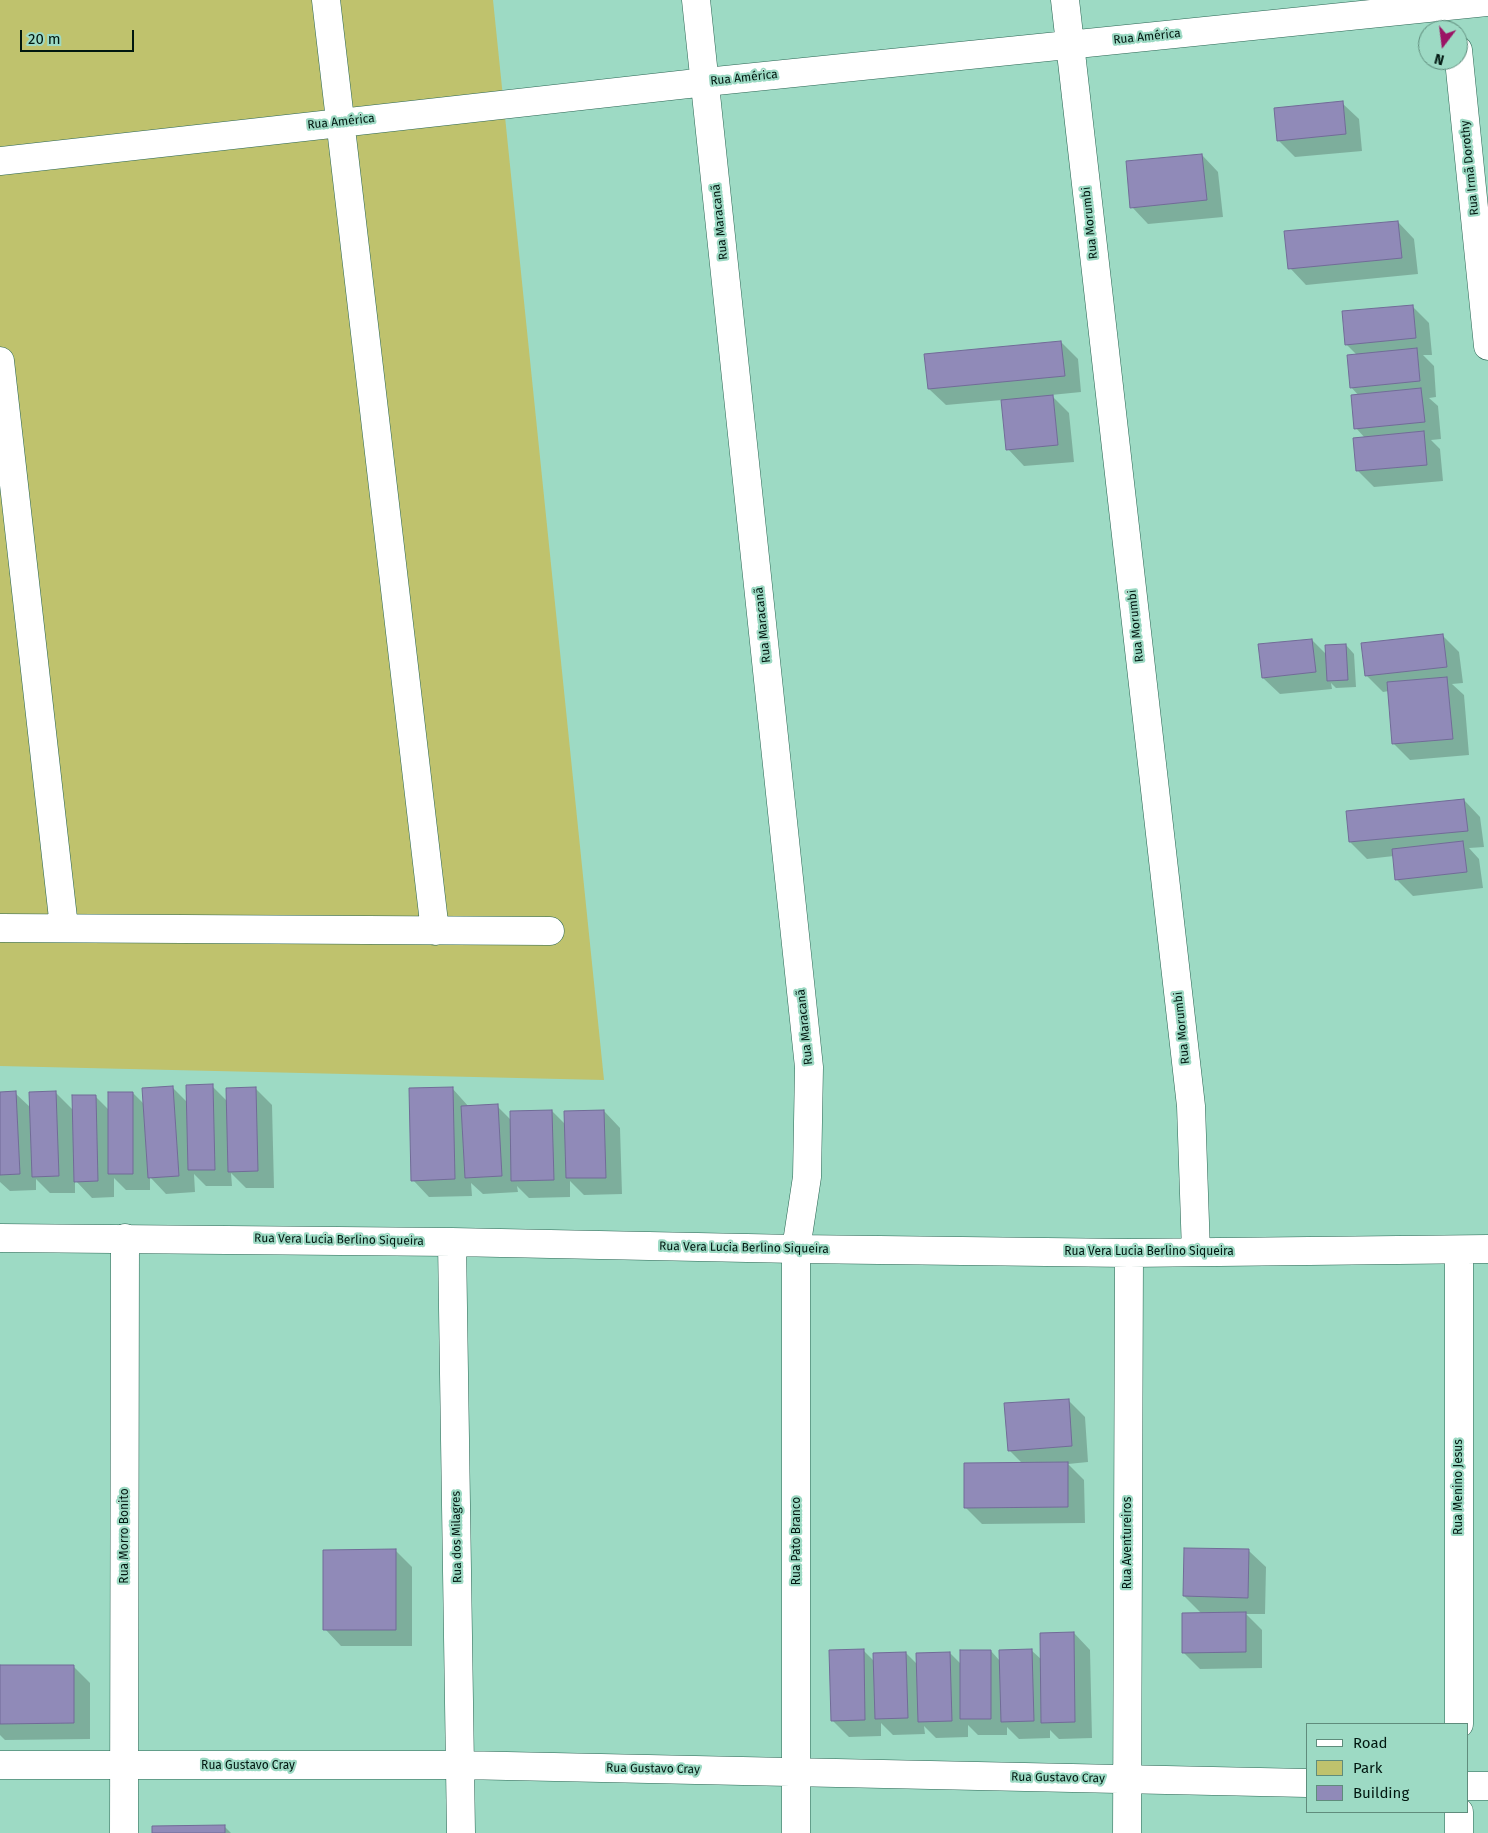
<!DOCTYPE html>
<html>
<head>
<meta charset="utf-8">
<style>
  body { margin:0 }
  #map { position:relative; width:1488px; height:1833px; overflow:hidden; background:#9ddac4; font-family:"Fira Sans",sans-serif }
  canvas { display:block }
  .legend { position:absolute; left:1306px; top:1723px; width:162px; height:90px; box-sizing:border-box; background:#9ddac4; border:1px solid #5f8c7c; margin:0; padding:6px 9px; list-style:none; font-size:15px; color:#011710 }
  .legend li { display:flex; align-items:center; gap:10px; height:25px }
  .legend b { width:25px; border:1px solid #5f8c7c }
  .north { position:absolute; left:1418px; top:20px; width:50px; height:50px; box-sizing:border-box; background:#9ddac4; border:1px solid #5f8c7c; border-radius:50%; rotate:195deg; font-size:14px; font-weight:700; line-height:20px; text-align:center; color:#011710 }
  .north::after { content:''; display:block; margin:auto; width:18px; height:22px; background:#9b1465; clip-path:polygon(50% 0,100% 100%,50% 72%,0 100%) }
  .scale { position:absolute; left:20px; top:30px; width:114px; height:22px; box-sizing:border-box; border:2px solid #011710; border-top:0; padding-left:6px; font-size:15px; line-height:18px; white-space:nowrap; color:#011710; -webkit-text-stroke:4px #9ddac4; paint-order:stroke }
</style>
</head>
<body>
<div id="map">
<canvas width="1488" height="1833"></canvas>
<ul class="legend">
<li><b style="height:6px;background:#fff"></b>Road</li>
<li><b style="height:14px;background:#bfc26d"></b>Park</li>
<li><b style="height:14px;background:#908ab8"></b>Building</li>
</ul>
<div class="north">N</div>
<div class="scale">20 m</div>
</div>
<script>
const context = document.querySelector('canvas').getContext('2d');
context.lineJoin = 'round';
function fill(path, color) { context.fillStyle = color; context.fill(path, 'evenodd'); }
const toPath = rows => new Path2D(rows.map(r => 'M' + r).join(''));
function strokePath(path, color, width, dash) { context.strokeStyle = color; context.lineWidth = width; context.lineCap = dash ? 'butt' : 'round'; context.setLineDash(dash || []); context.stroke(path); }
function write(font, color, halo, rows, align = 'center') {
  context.font = font + ' "Fira Sans",sans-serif'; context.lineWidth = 4.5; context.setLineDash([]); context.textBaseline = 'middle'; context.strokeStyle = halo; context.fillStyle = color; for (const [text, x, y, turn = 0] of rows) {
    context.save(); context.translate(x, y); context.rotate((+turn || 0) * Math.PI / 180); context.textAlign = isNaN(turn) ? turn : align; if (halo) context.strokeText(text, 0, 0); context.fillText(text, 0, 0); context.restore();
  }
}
fill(toPath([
  [0,0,493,0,604,1080,0,1066]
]), '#bfc26d');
fill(toPath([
  [1342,103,1359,119,1362,151,1295,157,1278,140],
  [1202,155,1218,172,1223,217,1148,224,1132,207],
  [1398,222,1414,239,1418,274,1306,285,1290,268],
  [1412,306,1429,323,1432,355,1423,355,1434,366,1436,397,1429,398,1438,406,1441,439,1431,440,1440,449,1443,481,1374,487,1357,470,1365,438,1356,428,1359,396,1351,387,1357,355,1346,344],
  [1061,342,1078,359,1081,392,1051,395,1069,413,1074,462,1024,466,1008,449,1002,400,946,405,929,389],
  [1442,635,1459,652,1463,683,1452,684,1464,695,1469,755,1410,760,1393,743,1389,691,1383,692,1366,675],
  [1312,640,1327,655,1346,645,1354,654,1356,687,1336,688,1331,683,1332,689,1280,694,1263,678],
  [1464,800,1480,817,1484,847,1469,848,1479,859,1483,888,1413,896,1396,879,1394,856,1367,859,1350,842],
  [212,1086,227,1101,255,1088,272,1105,274,1188,246,1188,231,1173,232,1186,206,1186,194,1174,195,1192,166,1194,150,1177,150,1190,126,1190,114,1178,114,1197,92,1198,75,1180,75,1193,50,1193,36,1179,36,1190,10,1191,0,1182,0,1094,15,1093,31,1108,55,1092,73,1110,95,1096,109,1110,133,1093,145,1105,173,1088,187,1102],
  [452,1088,469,1107,497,1106,511,1120,552,1111,566,1125,604,1111,620,1128,622,1194,584,1195,570,1181,570,1197,529,1198,517,1186,518,1192,483,1194,471,1183,472,1196,429,1197,413,1180],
  [1068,1400,1085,1417,1088,1462,1068,1464,1084,1480,1085,1523,982,1524,965,1507,1023,1464,1009,1450],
  [395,1550,412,1567,412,1646,341,1646,325,1629],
  [1249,1551,1266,1567,1265,1614,1246,1614,1262,1630,1262,1668,1200,1669,1183,1652,1202,1614,1184,1596],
  [1074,1633,1090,1650,1092,1738,1059,1739,1050,1730,1050,1738,1019,1739,1007,1727,1007,1735,978,1735,968,1725,968,1737,936,1738,924,1726,925,1734,893,1735,881,1723,881,1736,849,1737,832,1720,863,1650,875,1662,906,1653,918,1665,950,1653,962,1665,991,1651,1000,1661,1031,1650,1042,1660],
  [0,1666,73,1666,90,1683,90,1739,5,1740,0,1735],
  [224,1826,231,1833,153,1833]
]), '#0003');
const building = toPath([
  [1343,101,1346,134,1277,141,1274,108,1343,101],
  [1202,154,1207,200,1130,208,1126,161,1202,154],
  [1398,221,1402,258,1288,269,1284,231,1398,221],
  [1413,305,1416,338,1345,345,1342,311,1413,305],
  [1061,341,1065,376,928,389,924,354,1061,341],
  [1417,348,1420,381,1350,388,1347,355,1417,348],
  [1421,388,1425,422,1354,429,1351,395,1421,388],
  [1053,395,1058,445,1006,450,1001,400,1053,395],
  [1424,431,1427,465,1356,471,1353,438,1424,431],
  [1443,634,1447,667,1365,676,1361,643,1443,634],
  [1312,639,1316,672,1262,678,1258,644,1312,639],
  [1346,644,1348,680,1327,681,1325,645,1346,644],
  [1447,677,1453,739,1392,744,1387,682,1447,677],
  [1464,799,1468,831,1349,842,1346,811,1464,799],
  [1463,841,1467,872,1395,880,1392,849,1463,841],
  [213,1084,215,1170,188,1170,186,1085,213,1084],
  [173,1086,179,1176,148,1178,142,1088,173,1086],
  [256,1087,258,1171,228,1172,226,1088,256,1087],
  [453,1087,455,1179,411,1181,409,1088,453,1087],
  [16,1091,20,1174,0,1175,0,1092,16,1091],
  [56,1091,59,1176,32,1177,29,1092,56,1091],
  [108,1092,133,1092,133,1174,108,1174,108,1092],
  [72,1095,96,1095,98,1181,74,1182,72,1095],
  [498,1104,502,1176,465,1178,461,1106,498,1104],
  [552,1110,554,1180,511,1181,510,1111,552,1110],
  [604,1110,606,1178,566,1178,564,1111,604,1110],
  [1069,1399,1072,1446,1008,1451,1004,1403,1069,1399],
  [1068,1462,1068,1507,964,1508,964,1463,1068,1462],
  [1184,1548,1249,1549,1248,1598,1183,1596,1184,1548],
  [396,1549,396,1630,323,1630,323,1550,396,1549],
  [1246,1612,1246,1652,1182,1653,1182,1613,1246,1612],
  [1074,1632,1075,1722,1041,1723,1040,1633,1074,1632],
  [864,1649,865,1720,831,1721,829,1650,864,1649],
  [1032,1649,1034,1721,1001,1722,999,1650,1032,1649],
  [960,1650,991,1650,991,1719,960,1719,960,1650],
  [906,1652,908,1718,875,1719,873,1653,906,1652],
  [950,1652,952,1721,918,1722,916,1653,950,1652],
  [0,1665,74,1665,74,1723,0,1724,0,1665],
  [225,1825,225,1833,152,1833,152,1826,225,1825]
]);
fill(building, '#908ab8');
strokePath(building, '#716b97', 1);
const minor = toPath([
  [326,0,435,931],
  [696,0,809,1067,807,1177,796,1249,796,1833],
  [1065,0,1191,1106,1196,1252],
  [1458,50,1488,346],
  [0,161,706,82,1488,2],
  [0,361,64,927],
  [0,928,550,931],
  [0,1238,452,1242,796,1249,1129,1253,1488,1249],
  [452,1242,461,1833],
  [1459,1724,1459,1250],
  [0,1765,460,1765,1307,1783],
  [1467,1786,1488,1786],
  [124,1833,125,1238],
  [1127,1833,1129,1253],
  [1459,1833,1459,1812]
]);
strokePath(minor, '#2a6553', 29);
strokePath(minor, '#fff', 28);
write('12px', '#011710', '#9ddac4', [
  ["Rua América",1147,37,-6],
  ["Rua América",744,78,-6],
  ["Rua América",341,122,-6],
  ["Rua Irmã Dorothy",1470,168,-96],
  ["Rua Maracanã",720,222,-96],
  ["Rua Morumbi",1090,223,-96],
  ["Rua Maracanã",763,625,-96],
  ["Rua Morumbi",1136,626,-96],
  ["Rua Maracanã",805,1027,-96],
  ["Rua Morumbi",1182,1028,-96],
  ["Rua Vera Lucia Berlino Siqueira",339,1240,1],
  ["Rua Vera Lucia Berlino Siqueira",744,1248,1],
  ["Rua Vera Lucia Berlino Siqueira",1149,1252],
  ["Rua Menino Jesus",1459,1487,-90],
  ["Rua Morro Bonito",125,1536,-90],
  ["Rua dos Milagres",457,1537,-91],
  ["Rua Pato Branco",797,1541,-90],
  ["Rua Aventureiros",1128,1543,-90],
  ["Rua Gustavo Cray",248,1766],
  ["Rua Gustavo Cray",653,1769,1],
  ["Rua Gustavo Cray",1058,1778,1]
]);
</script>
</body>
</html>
